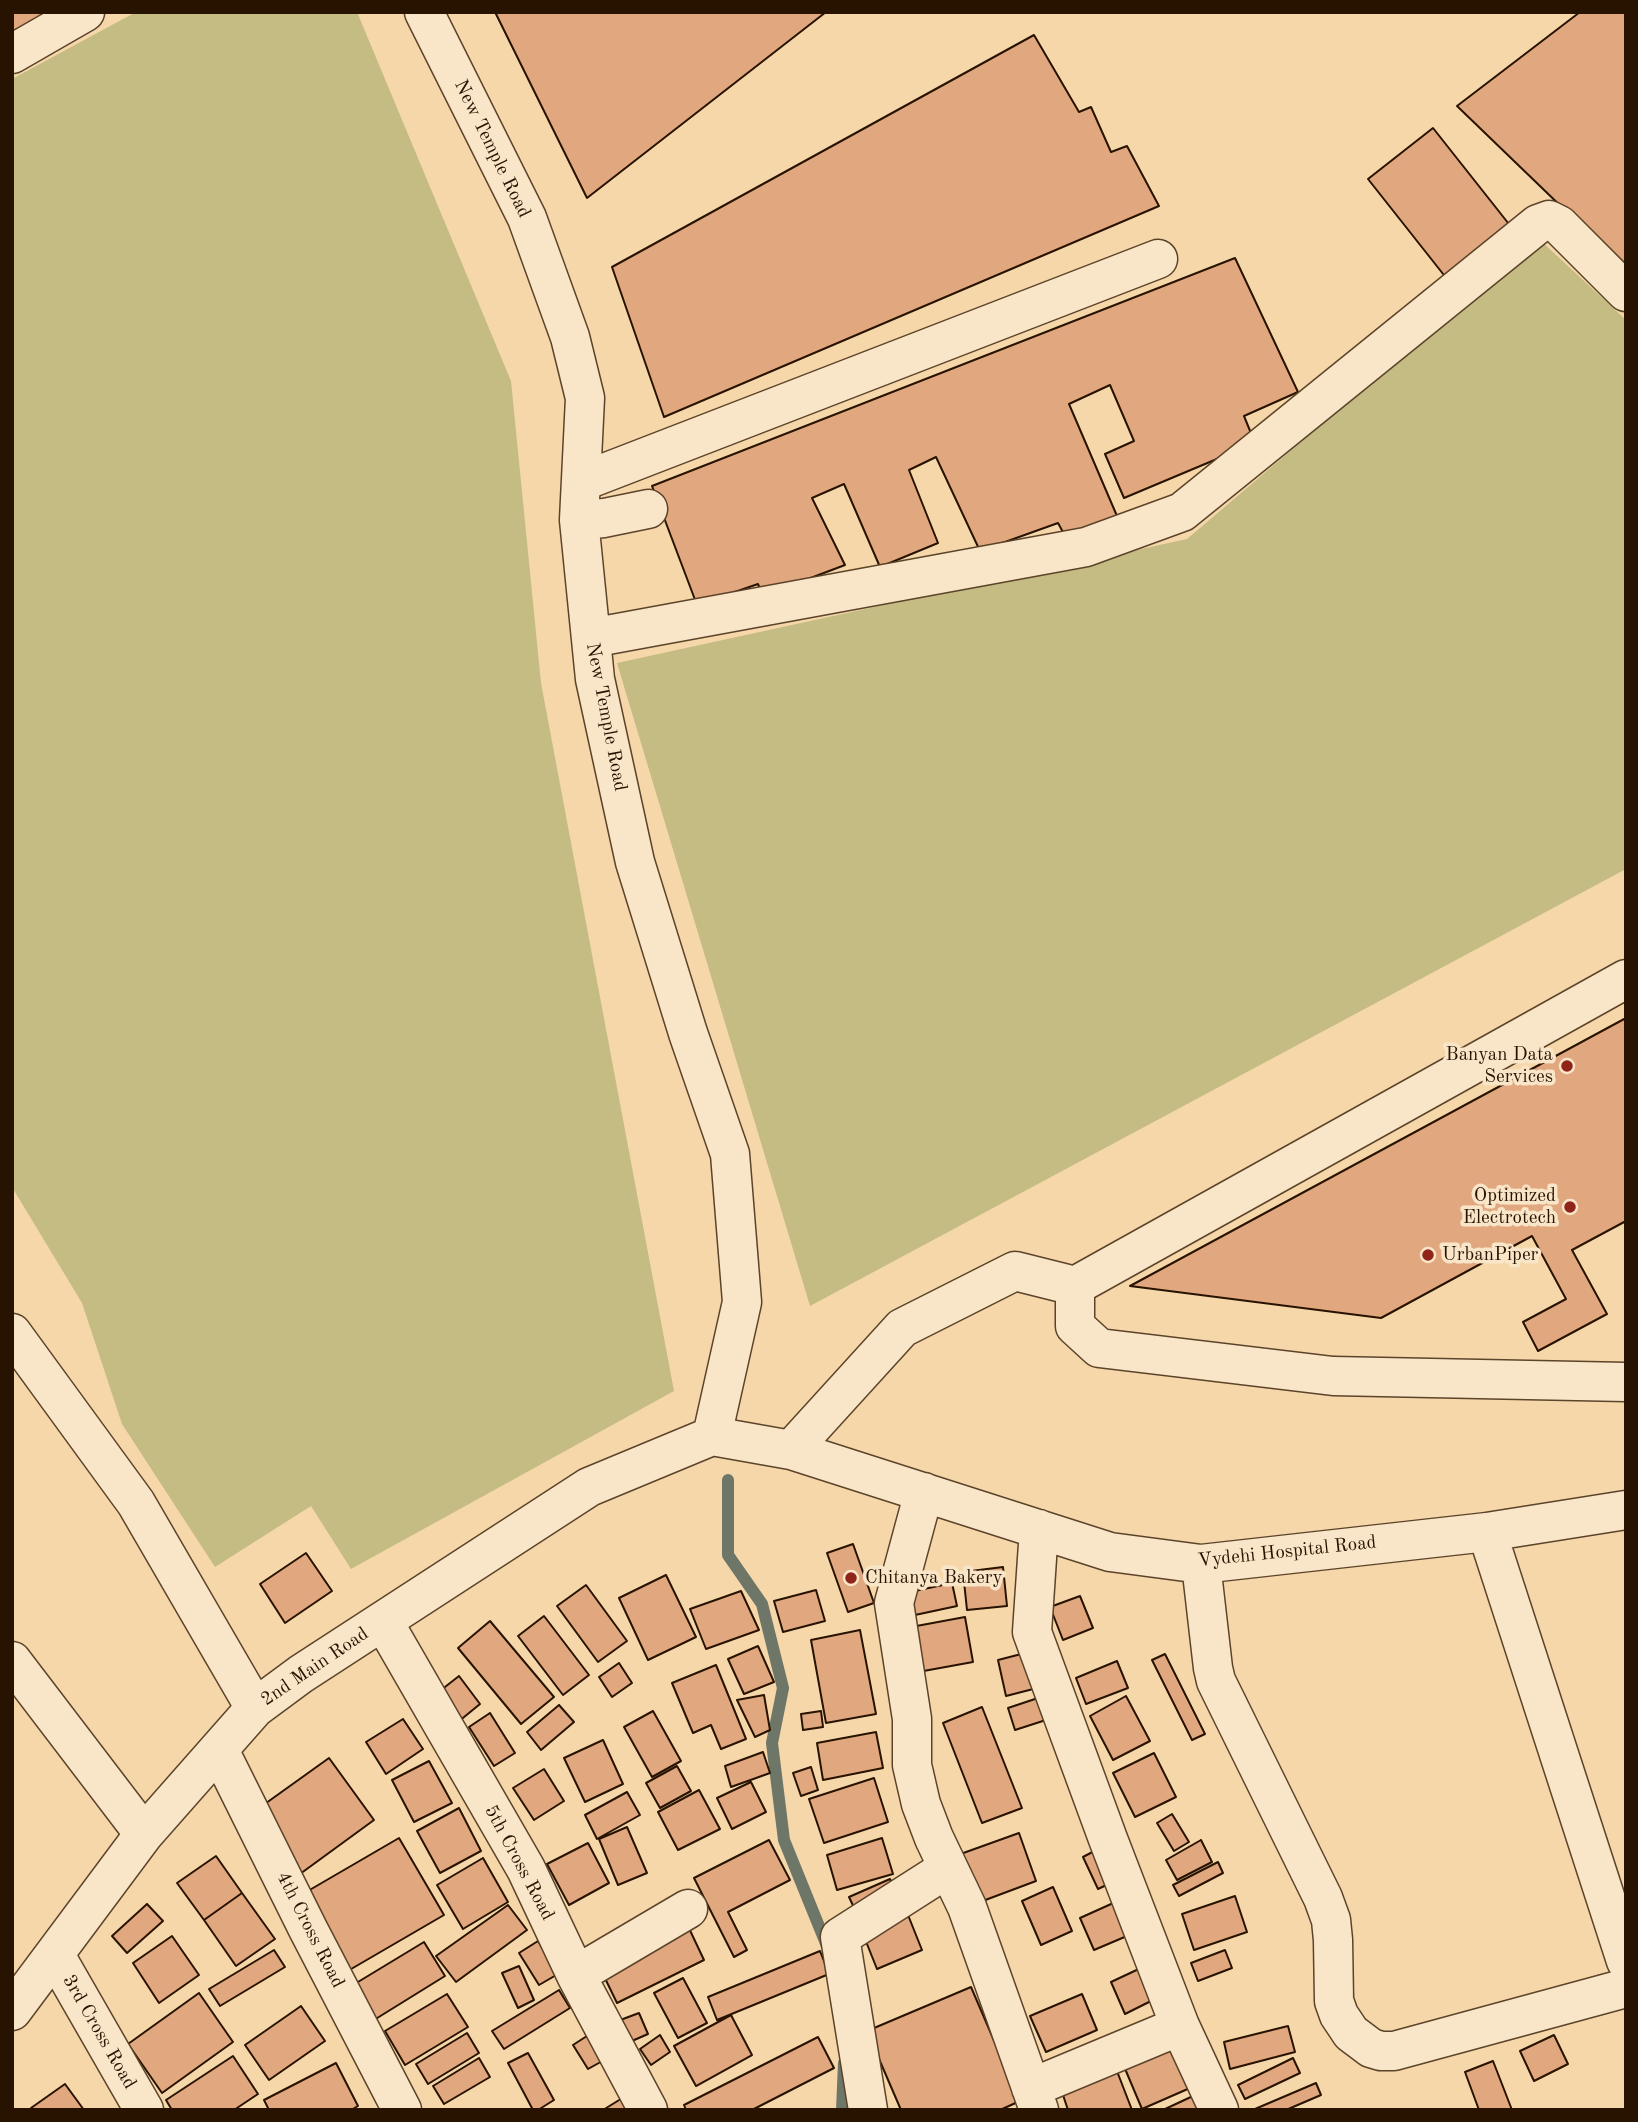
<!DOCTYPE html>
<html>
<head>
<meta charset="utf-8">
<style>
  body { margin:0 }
  #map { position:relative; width:1638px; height:2122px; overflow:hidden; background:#f6d7aa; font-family:"Old Standard TT",serif }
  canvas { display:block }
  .frame { position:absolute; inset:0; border:14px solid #281300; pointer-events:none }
</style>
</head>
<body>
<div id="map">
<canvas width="1638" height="2122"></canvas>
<div class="frame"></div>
</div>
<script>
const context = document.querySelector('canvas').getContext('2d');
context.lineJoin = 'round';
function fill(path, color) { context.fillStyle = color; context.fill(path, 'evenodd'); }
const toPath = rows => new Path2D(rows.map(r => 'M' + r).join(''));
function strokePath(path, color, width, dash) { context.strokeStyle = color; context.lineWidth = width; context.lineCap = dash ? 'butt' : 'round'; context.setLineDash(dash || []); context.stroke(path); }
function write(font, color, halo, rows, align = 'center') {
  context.font = font + ' "Old Standard TT",serif'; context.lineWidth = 7; context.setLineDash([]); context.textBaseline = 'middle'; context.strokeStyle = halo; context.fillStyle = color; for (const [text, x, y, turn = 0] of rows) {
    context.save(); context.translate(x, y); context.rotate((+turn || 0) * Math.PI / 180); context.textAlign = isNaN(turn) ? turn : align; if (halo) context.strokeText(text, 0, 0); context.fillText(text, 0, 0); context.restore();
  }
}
fill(toPath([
  [136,12,357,12,511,381,541,683,674,1391,351,1569,311,1506,215,1567,122,1424,82,1303,12,1187,12,79],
  [1539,239,1626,320,1626,869,810,1306,617,663,1187,539]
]), '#c4bc83');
strokePath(toPath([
  [728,1480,728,1555,762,1604,783,1688,772,1743,784,1840,827,1946],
  [842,2110,844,2063]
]), '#6e7668', 12);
const building = toPath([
  [12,12,69,12,12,44,12,12],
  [495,12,826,12,587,198,495,12],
  [1580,12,1626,12,1626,269,1457,106,1580,12],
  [1034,35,1079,112,1091,107,1111,152,1127,146,1159,206,664,417,612,267,1034,35],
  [1433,128,1516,233,1451,284,1368,179,1433,128],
  [1235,258,1298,392,1244,416,1255,443,1124,498,1105,454,1134,441,1110,385,1069,404,1120,523,1070,545,1058,523,980,551,936,457,909,470,938,543,880,567,844,484,812,498,845,565,763,596,758,584,697,605,652,486,1235,258],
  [1626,1018,1626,1221,1572,1250,1607,1314,1538,1351,1523,1322,1566,1299,1532,1236,1381,1318,1130,1286,1626,1018],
  [853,1544,874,1603,848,1612,827,1553,853,1544],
  [306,1553,332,1591,285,1623,260,1584,306,1553],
  [1003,1567,1007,1606,967,1610,963,1572,1003,1567],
  [666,1575,696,1637,648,1660,619,1598,666,1575],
  [952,1583,957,1606,915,1615,910,1592,952,1583],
  [586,1585,627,1641,598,1662,557,1606,586,1585],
  [816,1590,825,1621,783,1632,774,1601,816,1590],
  [741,1591,759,1630,706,1649,690,1609,741,1591],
  [1080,1596,1093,1628,1063,1640,1050,1607,1080,1596],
  [544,1616,589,1675,563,1695,518,1636,544,1616],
  [965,1617,973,1662,918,1672,911,1627,965,1617],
  [490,1621,554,1697,521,1724,458,1648,490,1621],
  [860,1630,876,1714,826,1723,811,1640,860,1630],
  [758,1646,774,1682,744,1694,728,1659,758,1646],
  [1033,1651,1041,1687,1006,1696,998,1660,1033,1651],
  [1165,1654,1205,1734,1192,1740,1152,1660,1165,1654],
  [1117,1661,1128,1688,1086,1704,1076,1678,1117,1661],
  [619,1663,632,1683,612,1697,599,1677,619,1663],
  [716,1665,746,1739,721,1749,711,1725,693,1733,672,1683,716,1665],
  [459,1676,480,1704,458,1722,436,1694,459,1676],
  [764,1695,770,1730,755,1737,737,1700,764,1695],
  [1126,1696,1150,1741,1113,1760,1090,1716,1126,1696],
  [1041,1697,1049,1719,1015,1730,1008,1708,1041,1697],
  [559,1705,574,1722,541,1750,527,1732,559,1705],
  [982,1707,1022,1808,982,1823,943,1723,982,1707],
  [653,1711,681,1761,652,1777,624,1727,653,1711],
  [821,1711,823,1727,803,1730,801,1714,821,1711],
  [490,1713,515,1753,494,1766,469,1727,490,1713],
  [403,1719,423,1749,386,1774,366,1742,403,1719],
  [876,1732,883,1768,823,1780,817,1743,876,1732],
  [603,1740,623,1784,585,1802,564,1758,603,1740],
  [763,1752,770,1773,731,1787,725,1766,763,1752],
  [1154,1753,1176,1797,1135,1817,1113,1773,1154,1753],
  [329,1758,374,1820,300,1874,255,1811,329,1758],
  [429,1761,452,1803,414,1822,392,1780,429,1761],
  [677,1766,691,1791,660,1808,646,1783,677,1766],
  [811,1767,818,1790,801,1796,793,1773,811,1767],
  [544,1769,564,1801,534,1820,513,1788,544,1769],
  [874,1778,888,1822,824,1843,809,1799,874,1778],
  [751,1782,766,1812,732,1829,717,1798,751,1782],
  [699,1790,720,1829,678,1850,658,1812,699,1790],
  [627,1792,640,1815,597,1839,585,1815,627,1792],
  [459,1808,481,1851,440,1873,417,1831,459,1808],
  [1172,1814,1189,1842,1174,1851,1157,1823,1172,1814],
  [627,1827,647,1873,618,1885,599,1839,627,1827],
  [1019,1833,1036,1881,972,1905,955,1856,1019,1833],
  [399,1838,444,1915,346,1972,301,1895,399,1838],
  [882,1838,893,1874,837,1890,827,1855,882,1838],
  [769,1840,790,1880,728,1912,747,1950,734,1957,694,1878,769,1840],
  [1201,1840,1212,1862,1177,1880,1166,1860,1201,1840],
  [588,1843,609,1883,569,1905,547,1864,588,1843],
  [1100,1848,1115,1881,1098,1889,1083,1857,1100,1848],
  [216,1856,242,1893,204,1920,177,1883,216,1856],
  [483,1858,508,1902,463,1929,437,1885,483,1858],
  [1218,1862,1223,1873,1179,1896,1173,1885,1218,1862],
  [890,1879,898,1896,857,1914,849,1897,890,1879],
  [1053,1887,1072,1931,1041,1945,1022,1901,1053,1887],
  [242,1893,275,1939,236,1966,204,1920,242,1893],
  [1235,1896,1247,1932,1194,1950,1182,1914,1235,1896],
  [1120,1900,1134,1933,1094,1950,1080,1918,1120,1900],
  [147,1904,163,1921,127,1953,112,1936,147,1904],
  [508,1905,527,1930,456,1982,436,1956,508,1905],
  [906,1910,922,1950,877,1969,861,1929,906,1910],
  [687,1924,704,1960,617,2003,600,1968,687,1924],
  [172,1936,199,1975,159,2003,133,1963,172,1936],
  [538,1941,558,1974,539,1985,519,1953,538,1941],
  [424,1942,445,1976,374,2020,353,1985,424,1942],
  [274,1950,285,1967,220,2006,209,1989,274,1950],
  [1225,1950,1232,1968,1198,1981,1191,1963,1225,1950],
  [820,1951,829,1974,717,2020,708,1997,820,1951],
  [519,1966,534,2000,518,2008,502,1973,519,1966],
  [1143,1967,1159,1997,1125,2014,1111,1982,1143,1967],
  [683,1978,707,2023,678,2038,654,1993,683,1978],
  [971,1987,1020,2101,1000,2110,901,2110,867,2031,971,1987],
  [559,1990,570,2008,504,2049,492,2031,559,1990],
  [199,1993,233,2042,162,2093,128,2044,199,1993],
  [447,1994,468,2027,405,2065,385,2031,447,1994],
  [1082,1994,1097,2030,1046,2052,1030,2016,1082,1994],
  [301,2006,325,2041,269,2080,245,2045,301,2006],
  [639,2013,648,2034,625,2044,615,2022,639,2013],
  [731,2015,752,2055,696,2086,674,2046,731,2015],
  [1288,2026,1295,2052,1230,2069,1224,2042,1288,2026],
  [467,2033,479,2053,428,2084,416,2064,467,2033],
  [590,2034,606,2059,588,2069,573,2045,590,2034],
  [660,2035,670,2052,651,2065,640,2049,660,2035],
  [1554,2035,1568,2064,1534,2081,1520,2051,1554,2035],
  [818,2037,834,2068,752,2110,686,2110,684,2105,818,2037],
  [1171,2043,1190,2088,1142,2109,1123,2064,1171,2043],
  [528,2053,554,2100,538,2110,533,2110,508,2063,528,2053],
  [233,2056,258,2094,234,2110,172,2110,166,2100,233,2056],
  [479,2058,490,2077,444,2104,433,2086,479,2058],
  [1293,2058,1300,2073,1245,2099,1238,2085,1293,2058],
  [1493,2061,1512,2110,1479,2110,1465,2072,1493,2061],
  [336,2063,358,2106,351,2110,269,2110,264,2100,336,2063],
  [1115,2066,1132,2110,1068,2110,1061,2089,1115,2066],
  [1316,2083,1321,2095,1286,2110,1255,2109,1316,2083],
  [65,2084,84,2110,33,2110,31,2108,65,2084],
  [1193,2096,1199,2110,1163,2110,1193,2096],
  [624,2097,633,2110,603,2110,624,2097]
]);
fill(building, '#e1a880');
strokePath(building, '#281300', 2);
const minor = toPath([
  [424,12,527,218,570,337,585,398,579,520,595,679,635,862,688,1033,730,1154,742,1302,712,1436],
  [12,54,85,12],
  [581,482,1158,259],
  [579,520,604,518,648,509],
  [591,638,1086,547,1182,512,1538,224,1549,220,1559,225,1626,292],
  [1626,979,1075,1286,1075,1326,1099,1348,1333,1376,1626,1382],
  [12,1333,136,1503,255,1708],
  [712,1436,791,1450,1110,1552,1201,1564,1487,1532,1626,1510],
  [791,1450,902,1328,1015,1271,1075,1286],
  [924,1492,894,1603,912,1719,912,1765,921,1804,934,1838,967,1907,1039,2110],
  [1039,1529,1032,1632,1108,1839,1180,2026,1219,2110],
  [1487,1532,1626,1961],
  [1201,1564,1213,1668,1216,1681,1323,1898,1331,1920,1333,1940,1334,2001,1339,2015,1351,2033,1371,2048,1381,2051,1394,2051,1626,1988],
  [383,1621,526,1869,576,1975,648,2110],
  [12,1661,144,1834],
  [219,1750,308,1929,402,2110],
  [55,1955,144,2110],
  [576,1975,688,1909],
  [12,2011,144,1834,255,1708,301,1674,589,1487,712,1436],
  [1031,2088,1180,2026],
  [868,2110,840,1937,948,1868]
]);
strokePath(minor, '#5c442a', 41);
strokePath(minor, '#f9e5c8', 38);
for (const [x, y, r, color] of [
  [1567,1066,7,"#8f2418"],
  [1570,1207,7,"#8f2418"],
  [1428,1255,7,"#8f2418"],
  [851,1578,7,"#8f2418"]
]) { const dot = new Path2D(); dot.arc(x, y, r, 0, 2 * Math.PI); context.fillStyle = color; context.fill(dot); strokePath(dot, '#f9e5c8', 2.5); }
write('19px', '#281300', '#f9e5c8', [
  ["New Temple Road",492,149,64],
  ["New Temple Road",606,717,79],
  ["Vydehi Hospital Road",1287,1552,-6],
  ["2nd Main Road",315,1667,-34],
  ["5th Cross Road",519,1863,62],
  ["4th Cross Road",310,1930,63],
  ["3rd Cross Road",99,2032,60]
]);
write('19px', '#281300', '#f9e5c8', [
  ["Banyan Data",1553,1055],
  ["Services",1553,1077],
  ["Optimized",1556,1196],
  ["Electrotech",1556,1218],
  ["UrbanPiper",1442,1255,"left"],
  ["Chitanya Bakery",865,1578,"left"]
], 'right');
</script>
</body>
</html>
